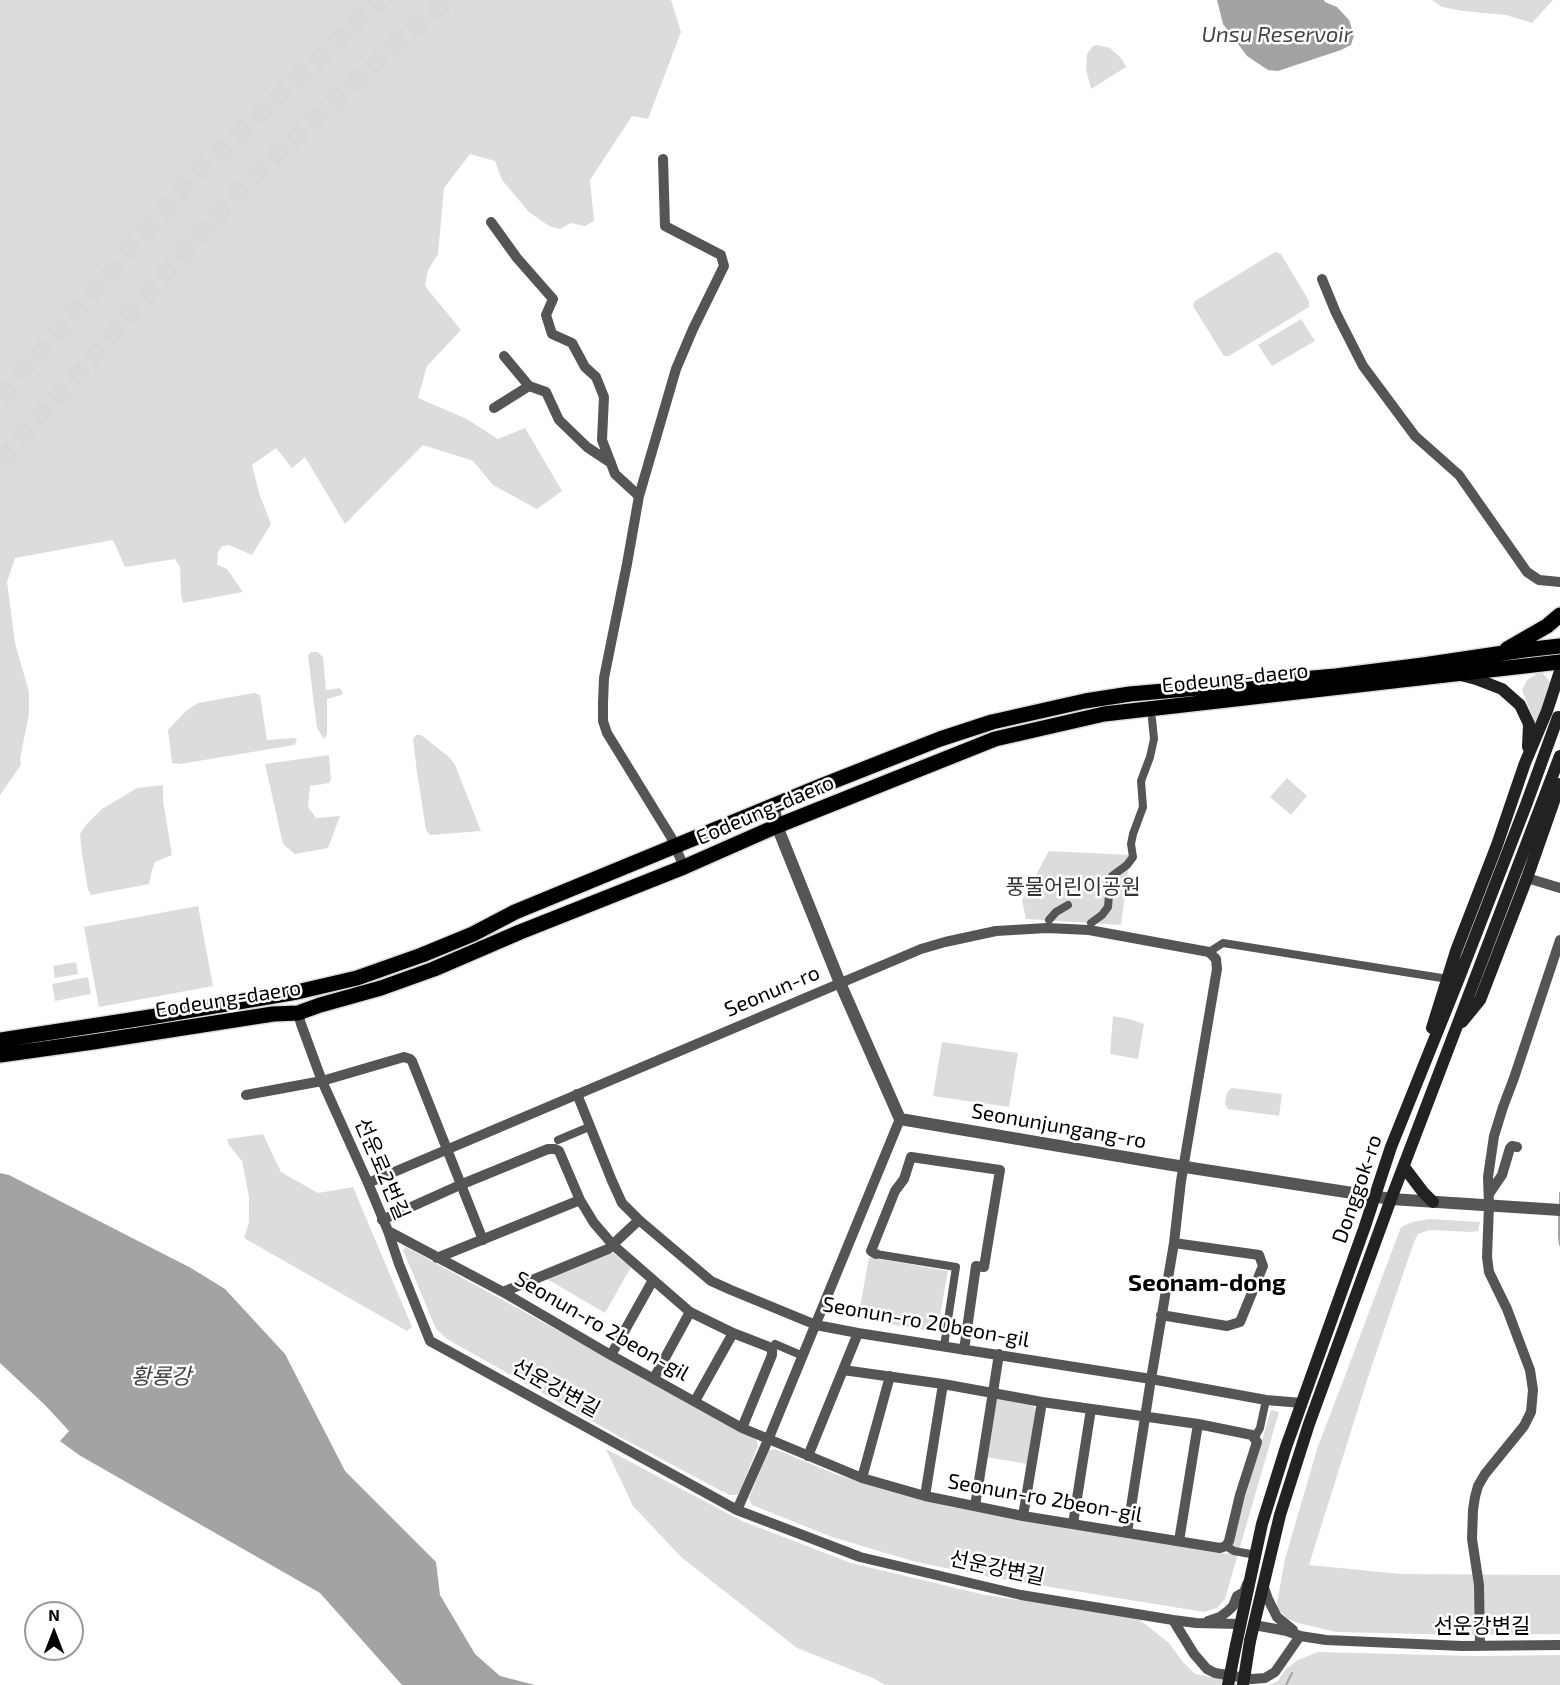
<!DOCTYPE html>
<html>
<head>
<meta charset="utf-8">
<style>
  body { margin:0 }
  #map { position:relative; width:1560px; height:1685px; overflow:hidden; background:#fff; font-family:"Exo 2",sans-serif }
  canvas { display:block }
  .north { position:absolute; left:24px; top:1601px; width:60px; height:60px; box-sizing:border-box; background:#fff; border:2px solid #999; border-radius:50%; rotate:0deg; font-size:16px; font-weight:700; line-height:24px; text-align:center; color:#000 }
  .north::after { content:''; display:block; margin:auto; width:21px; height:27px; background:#000; clip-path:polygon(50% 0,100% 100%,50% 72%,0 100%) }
</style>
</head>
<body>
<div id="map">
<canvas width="1560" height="1685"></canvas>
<div class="north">N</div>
</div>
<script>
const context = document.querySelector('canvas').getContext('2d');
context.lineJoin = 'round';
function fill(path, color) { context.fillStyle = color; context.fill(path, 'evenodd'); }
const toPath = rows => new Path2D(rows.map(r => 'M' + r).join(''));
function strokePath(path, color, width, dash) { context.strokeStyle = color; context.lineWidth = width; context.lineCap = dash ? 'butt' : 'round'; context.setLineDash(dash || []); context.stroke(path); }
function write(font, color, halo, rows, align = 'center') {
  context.font = font + ' "Exo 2","Noto Sans KR",sans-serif'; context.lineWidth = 5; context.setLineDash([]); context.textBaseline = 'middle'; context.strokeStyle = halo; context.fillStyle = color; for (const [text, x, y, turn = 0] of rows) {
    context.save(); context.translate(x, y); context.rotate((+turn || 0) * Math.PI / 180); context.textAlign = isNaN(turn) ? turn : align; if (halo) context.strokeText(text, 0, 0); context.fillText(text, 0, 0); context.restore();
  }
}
fill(toPath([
  [0,0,671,0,681,32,648,119,632,116,590,180,594,221,585,226,571,223,560,229,549,226,529,212,502,180,495,161,470,154,444,188,438,254,428,270,425,286,461,330,427,366,418,398,467,419,498,439,525,428,562,491,537,509,493,485,473,461,423,445,345,524,305,457,292,468,276,448,252,465,260,496,271,524,252,555,229,545,222,546,218,552,217,565,227,569,243,592,183,603,181,595,180,567,175,559,125,567,113,540,15,558,7,582,15,643,29,692,29,714,20,759,21,765,0,795],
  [1432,0,1553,0,1532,23,1506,15,1463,11,1442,7],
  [1098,45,1110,48,1122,59,1126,67,1091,89,1086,69,1087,54,1093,46],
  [1275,252,1281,254,1309,301,1309,307,1229,356,1224,356,1193,306,1195,301],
  [1301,319,1315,341,1272,366,1258,345],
  [311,652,318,652,323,657,326,690,340,688,343,693,341,695,327,699,327,735,324,739,317,728,308,655],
  [1541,671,1550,682,1537,728,1522,690,1527,680],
  [254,693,260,695,267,740,295,738,297,741,294,745,180,764,172,763,168,730,187,710,198,703],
  [416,735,421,735,449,757,455,765,481,831,430,835,426,830,417,772,413,739],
  [329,755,331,780,329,783,310,786,308,807,316,818,340,816,328,848,295,854,283,844,265,764],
  [1287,778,1307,796,1291,815,1270,797],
  [163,785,163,800,172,855,155,862,152,870,149,884,91,895,88,890,82,854,80,834,86,825,102,809,137,788],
  [1049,851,1130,855,1121,925,1026,919,1022,900],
  [198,906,213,986,99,1007,84,927],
  [76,962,78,974,55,978,53,966],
  [88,977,91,994,55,1001,52,984],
  [1113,1016,1129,1019,1144,1024,1138,1059,1110,1054],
  [942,1042,1018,1053,1009,1107,933,1096],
  [1232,1088,1282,1094,1279,1116,1228,1109,1225,1104,1227,1092],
  [263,1134,281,1172,318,1193,353,1187,412,1327,407,1331,244,1238,249,1222,249,1197,242,1161,229,1145,227,1139],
  [1430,1219,1480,1222,1478,1231,1472,1232,1429,1230,1418,1234,1414,1242,1368,1377,1309,1565,1401,1574,1560,1575,1560,1634,1465,1635,1336,1632,1298,1623,1288,1619,1278,1609,1277,1603,1285,1559,1318,1446,1342,1384,1401,1227,1412,1222],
  [406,1247,756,1439,758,1446,740,1491,737,1495,729,1495,622,1438,447,1339,436,1329,403,1250],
  [612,1252,631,1267,605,1313,547,1279],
  [869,1257,948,1271,937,1332,858,1319],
  [996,1399,1031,1405,1035,1408,1037,1415,1028,1464,986,1457],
  [1271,1410,1279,1412,1225,1599,1217,1608,1204,1612,995,1578,916,1562,832,1537,752,1505,749,1498,768,1451,775,1449,835,1474,890,1491,947,1506,1025,1521,1228,1554],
  [606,1449,742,1521,851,1563,985,1595,1101,1612,1140,1620,1169,1643,1182,1661,1195,1674,1254,1685,885,1685,875,1679,797,1648,681,1557,633,1506],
  [1318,1652,1474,1656,1560,1655,1560,1685,1269,1685,1278,1681,1286,1669,1298,1660]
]), '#dcdcdc');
fill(toPath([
  [1217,0,1324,0,1325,2,1337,7,1349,20,1354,35,1351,45,1341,50,1278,71,1268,70,1247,56,1223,24],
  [0,1173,9,1175,191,1268,225,1289,285,1354,345,1471,436,1562,440,1595,475,1654,500,1676,535,1685,402,1685,320,1593,79,1455,60,1441,69,1431,45,1405,0,1363]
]), '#a3a3a3');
strokePath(toPath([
  [1560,1205,1560,1193],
  [1559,1214,1559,1237,1560,1245],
  [1286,1685,1292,1673]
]), '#a3a3a3', 2);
strokePath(toPath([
  [0,398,190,180,364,15,382,0],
  [0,461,245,184,403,37,449,0]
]), '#d9d9d9', 18, [18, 9]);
const primary = toPath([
  [1507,649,1547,626,1560,615],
  [0,1040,150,1017,297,992,357,978,422,955,473,934,515,912,821,786,940,739,992,722,1085,701,1130,694,1336,676,1423,665,1524,650,1560,646],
  [0,1055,93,1042,273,1014,298,1013,320,1005,381,988,434,969,520,932,684,867,777,826,995,739,1104,714,1560,662]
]);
strokePath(primary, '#dbdbdb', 18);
strokePath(toPath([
  [1049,920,1056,912,1068,905],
  [1091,923,1102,915,1108,907,1110,883,1112,876,1127,865,1133,857,1131,844,1133,834,1143,807,1141,781,1150,757,1154,739,1152,719],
  [1209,952,1223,943,1448,979],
  [558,1140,589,1127],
  [876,1254,956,1267,944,1346],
  [775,1344,803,1356],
  [1255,1437,1260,1428,1266,1400],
  [1226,1546,1234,1551,1256,1555]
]), '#555', 8);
strokePath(toPath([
  [663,159,665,226,721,255,724,266,693,329,676,369,639,496,627,564,604,678,603,703,603,721,607,733,671,837,684,867],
  [491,222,517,258,553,299,546,315,552,334,572,343,585,367,596,377,604,397,602,440,615,474,639,496],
  [1322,279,1336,313,1363,366,1415,436,1459,475,1527,572,1539,580,1560,582],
  [504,356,529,386,546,392,559,420,587,447,611,463],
  [494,408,529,386],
  [1527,878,1560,888],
  [298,1013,301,1024,322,1081,368,1183,388,1231,399,1264,430,1341,737,1510,860,1557,1021,1595,1173,1620,1196,1623,1240,1624],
  [577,1094,612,1181,622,1203,639,1220,711,1281,731,1290,816,1325,858,1333,1151,1379,1266,1400,1302,1403],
  [246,1095,322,1081,404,1057,410,1059,412,1061,483,1240],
  [368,1183,921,949,945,942,996,931,1047,928,1089,930,1209,952,1216,959,1217,969,1181,1181,1174,1243,1151,1379,1127,1533],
  [1489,1194,1502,1175,1510,1148,1512,1146,1517,1147],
  [382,1220,460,1185,548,1149,555,1149,559,1151,580,1200,594,1223,613,1245,690,1312,733,1333,769,1347,772,1350,772,1355,742,1428],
  [388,1231,503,1292,609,1354,742,1428,862,1478,925,1496,1023,1516,1220,1548,1226,1546,1229,1541,1240,1495,1257,1442,1252,1435,1198,1424,1042,1402,943,1384,843,1370],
  [876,1254,871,1251,895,1191,904,1179,911,1157,1000,1170,984,1267,976,1266,964,1350],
  [437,1258,580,1200],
  [503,1292,608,1249,639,1220],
  [1161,1315,1227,1326,1240,1322,1263,1266,1259,1255,1174,1243],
  [611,1355,653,1280],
  [654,1378,690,1312],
  [695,1401,733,1333],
  [808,1456,858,1333],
  [862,1478,890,1376],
  [925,1496,943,1384],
  [975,1506,999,1354],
  [737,1510,768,1440,900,1119],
  [1023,1516,1042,1402],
  [1073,1524,1091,1409],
  [1179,1541,1198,1424],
  [1263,1585,1268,1599,1277,1617,1293,1630],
  [1173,1620,1194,1654,1207,1669,1215,1673,1252,1679,1265,1678,1275,1672,1300,1636],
  [1208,1621,1220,1617,1228,1611,1233,1606,1237,1596,1244,1592,1247,1584],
  [1254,1625,1287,1631,1300,1636,1326,1640,1462,1646,1560,1645],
  [1480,1646,1479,1585,1472,1539,1473,1510,1475,1497,1478,1486,1485,1474,1524,1426,1531,1412,1533,1390,1530,1370,1507,1309,1489,1272,1487,1257,1489,1206,1488,1177,1494,1136,1503,1107,1514,1078,1560,940]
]), '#555', 10);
strokePath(toPath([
  [774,806,777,826,840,983,900,1119,1166,1164,1391,1199,1560,1210]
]), '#555', 12);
strokePath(toPath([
  [1461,675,1476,679,1502,689,1520,705,1529,724,1528,747],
  [1462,1022,1480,1000,1527,878,1560,784],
  [1432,1028,1456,951,1497,845,1525,763,1547,711,1560,671],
  [1404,1167,1423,1192,1433,1202],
  [1250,1641,1280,1515,1309,1424,1391,1199,1560,756],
  [1236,1645,1262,1524,1286,1447,1364,1229,1391,1147,1459,978,1526,805,1558,717]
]), '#222', 12);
strokePath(primary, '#000', 15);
strokePath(toPath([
  [1228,1685,1236,1645],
  [1243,1685,1250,1641]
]), '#222', 12);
write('21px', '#000', '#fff', [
  ["Eodeung-daero",1235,678,-6],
  ["Eodeung-daero",765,810,-23],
  ["Seonun-ro",772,991,-23],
  ["Eodeung-daero",228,999,-9],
  ["Seonunjungang-ro",1059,1126,10],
  ["선운로2번길",382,1169,67],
  ["Donggok-ro",1357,1189,-71],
  ["Seonun-ro 20beon-gil",926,1322,10],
  ["Seonun-ro 2beon-gil",602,1326,30],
  ["선운강변길",556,1388,29],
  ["Seonun-ro 2beon-gil",1045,1498,10],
  ["선운강변길",997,1568,12],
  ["선운강변길",1482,1626]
]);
write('21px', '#333', '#fff', [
  ["풍물어린이공원",1073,887]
]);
write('italic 22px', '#444', '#fff', [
  ["Unsu Reservoir",1277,35],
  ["황룡강",161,1377]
]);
write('bold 24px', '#000', '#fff', [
  ["Seonam-dong",1207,1283]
]);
</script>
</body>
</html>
